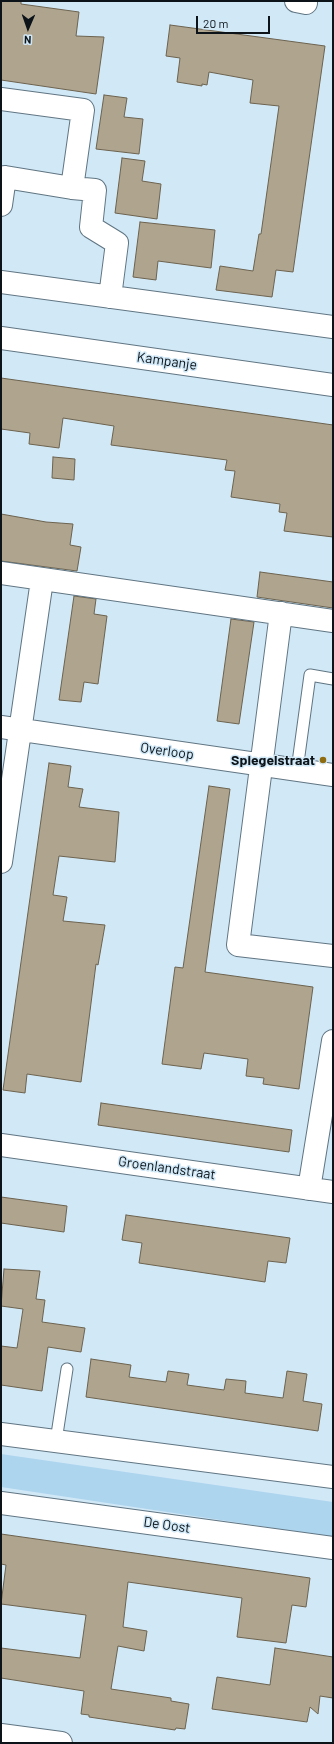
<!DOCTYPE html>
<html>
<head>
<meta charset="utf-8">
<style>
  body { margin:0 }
  #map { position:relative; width:334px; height:1744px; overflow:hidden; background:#d1e8f7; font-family:Barlow,sans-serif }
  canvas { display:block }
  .frame { position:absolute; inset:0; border:2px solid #0c1419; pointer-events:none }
  .north { position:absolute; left:8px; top:8px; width:40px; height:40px; -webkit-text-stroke:3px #d1e8f7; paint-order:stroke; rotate:182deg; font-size:11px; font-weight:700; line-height:16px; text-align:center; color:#0c1419 }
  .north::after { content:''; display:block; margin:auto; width:14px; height:18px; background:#0c1419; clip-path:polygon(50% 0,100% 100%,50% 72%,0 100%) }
  .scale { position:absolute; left:196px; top:16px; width:74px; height:18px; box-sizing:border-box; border:2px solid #0c1419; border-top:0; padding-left:5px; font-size:12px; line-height:14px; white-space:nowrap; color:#0c1419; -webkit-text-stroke:3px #d1e8f7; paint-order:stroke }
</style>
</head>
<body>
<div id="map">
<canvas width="334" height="1744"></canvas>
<div class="frame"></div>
<div class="north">N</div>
<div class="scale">20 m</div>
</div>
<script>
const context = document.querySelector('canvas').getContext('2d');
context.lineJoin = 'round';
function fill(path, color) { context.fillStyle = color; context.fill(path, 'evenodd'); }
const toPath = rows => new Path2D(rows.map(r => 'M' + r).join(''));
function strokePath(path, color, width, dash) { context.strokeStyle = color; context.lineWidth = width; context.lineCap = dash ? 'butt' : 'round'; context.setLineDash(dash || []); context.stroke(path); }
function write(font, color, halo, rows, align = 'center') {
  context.font = font + ' Barlow,sans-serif'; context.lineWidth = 3; context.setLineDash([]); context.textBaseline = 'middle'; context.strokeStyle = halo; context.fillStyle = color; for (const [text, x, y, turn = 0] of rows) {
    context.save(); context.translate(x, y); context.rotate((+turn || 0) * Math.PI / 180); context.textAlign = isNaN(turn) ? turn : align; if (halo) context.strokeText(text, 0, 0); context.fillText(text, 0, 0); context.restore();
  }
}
fill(toPath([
  [1,1454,333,1502,333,1537,1,1487]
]), '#aed5ee');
const building = toPath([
  [1,1,21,1,21,4,79,12,76,36,104,37,96,94,1,80,1,1],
  [170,25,325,46,293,272,276,270,272,297,216,290,220,266,253,271,259,234,261,234,279,106,250,103,253,80,209,72,207,85,202,84,202,86,177,82,180,58,166,56,170,25],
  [104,95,127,98,124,117,143,119,139,154,96,149,104,95],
  [122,158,145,161,142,181,161,184,157,219,115,213,122,158],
  [140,222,215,230,211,268,158,261,156,280,133,277,140,222],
  [1,378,333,425,333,537,284,531,287,513,279,512,280,504,231,497,235,471,225,470,227,460,111,445,114,426,63,418,59,448,29,444,30,433,1,429,1,378],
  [53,457,75,459,74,480,52,478,53,457],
  [1,514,46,522,73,524,70,545,81,547,77,571,1,561,1,514],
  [260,572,333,582,333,608,257,597,260,572],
  [74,596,96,599,94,614,107,616,98,684,84,682,81,702,59,700,74,596],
  [231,619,254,622,239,724,217,721,231,619],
  [49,763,71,766,68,787,83,789,79,807,119,812,115,862,59,856,56,875,53,895,67,897,63,921,105,925,98,965,96,964,81,1082,27,1074,25,1093,3,1090,49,763],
  [209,786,230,789,205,972,313,987,299,1089,263,1084,264,1078,246,1076,248,1059,204,1053,201,1069,162,1064,175,967,183,968,209,786],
  [101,1103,292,1130,289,1152,98,1125,101,1103],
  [1,1197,67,1206,64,1232,1,1223,1,1197],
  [126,1215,290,1238,286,1263,268,1261,265,1282,139,1263,142,1243,122,1240,126,1215],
  [4,1269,40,1271,36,1299,45,1300,42,1322,85,1328,81,1352,48,1347,42,1391,1,1385,1,1346,17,1348,23,1309,1,1306,4,1269],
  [91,1359,131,1365,129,1377,166,1382,168,1371,189,1374,187,1385,224,1390,226,1379,246,1381,245,1393,283,1398,287,1371,307,1374,303,1401,322,1404,318,1431,86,1397,91,1359],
  [1,1534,310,1578,306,1607,292,1605,286,1643,237,1637,242,1598,128,1582,123,1627,147,1631,144,1651,118,1646,111,1689,171,1698,171,1701,189,1704,185,1729,176,1728,175,1730,89,1717,89,1715,81,1714,84,1691,1,1678,1,1648,80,1658,86,1615,1,1604,6,1565,1,1564,1,1534],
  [275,1648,333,1657,333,1698,320,1696,318,1714,310,1707,307,1722,212,1709,217,1677,270,1685,275,1648]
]);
fill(building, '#afa48e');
strokePath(building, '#6c624e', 1);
const lane = toPath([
  [297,770,310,675,333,679],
  [56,1441,67,1369]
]);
const street = toPath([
  [296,1,306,3,306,1],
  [1,99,83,110,72,188,95,190,91,227,117,243,110,297],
  [1,205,5,177,72,188],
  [1,282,333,327],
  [1,338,333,385],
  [1,573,333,621],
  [281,613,238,945,333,956],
  [1,727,333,775],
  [1,862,42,580],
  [1,1145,333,1192],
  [309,1189,333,1041],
  [1,1434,333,1477],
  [1,1503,333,1548],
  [1,1735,61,1743]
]);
strokePath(lane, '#607582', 13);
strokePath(street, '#607582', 24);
strokePath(lane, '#fff', 11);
strokePath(street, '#fff', 22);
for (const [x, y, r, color] of [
  [323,760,4,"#906c11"]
]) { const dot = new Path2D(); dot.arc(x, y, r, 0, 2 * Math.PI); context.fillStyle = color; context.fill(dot); strokePath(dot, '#d1e8f7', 1.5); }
write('14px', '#0c1419', '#d1e8f7', [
  ["Kampanje",167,361,8],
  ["Overloop",167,751,8],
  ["Groenlandstraat",167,1168,8],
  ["De Oost",167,1525,8]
]);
write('bold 14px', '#0c1419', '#d1e8f7', [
  ["Spiegelstraat",315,760]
], 'right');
</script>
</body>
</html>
